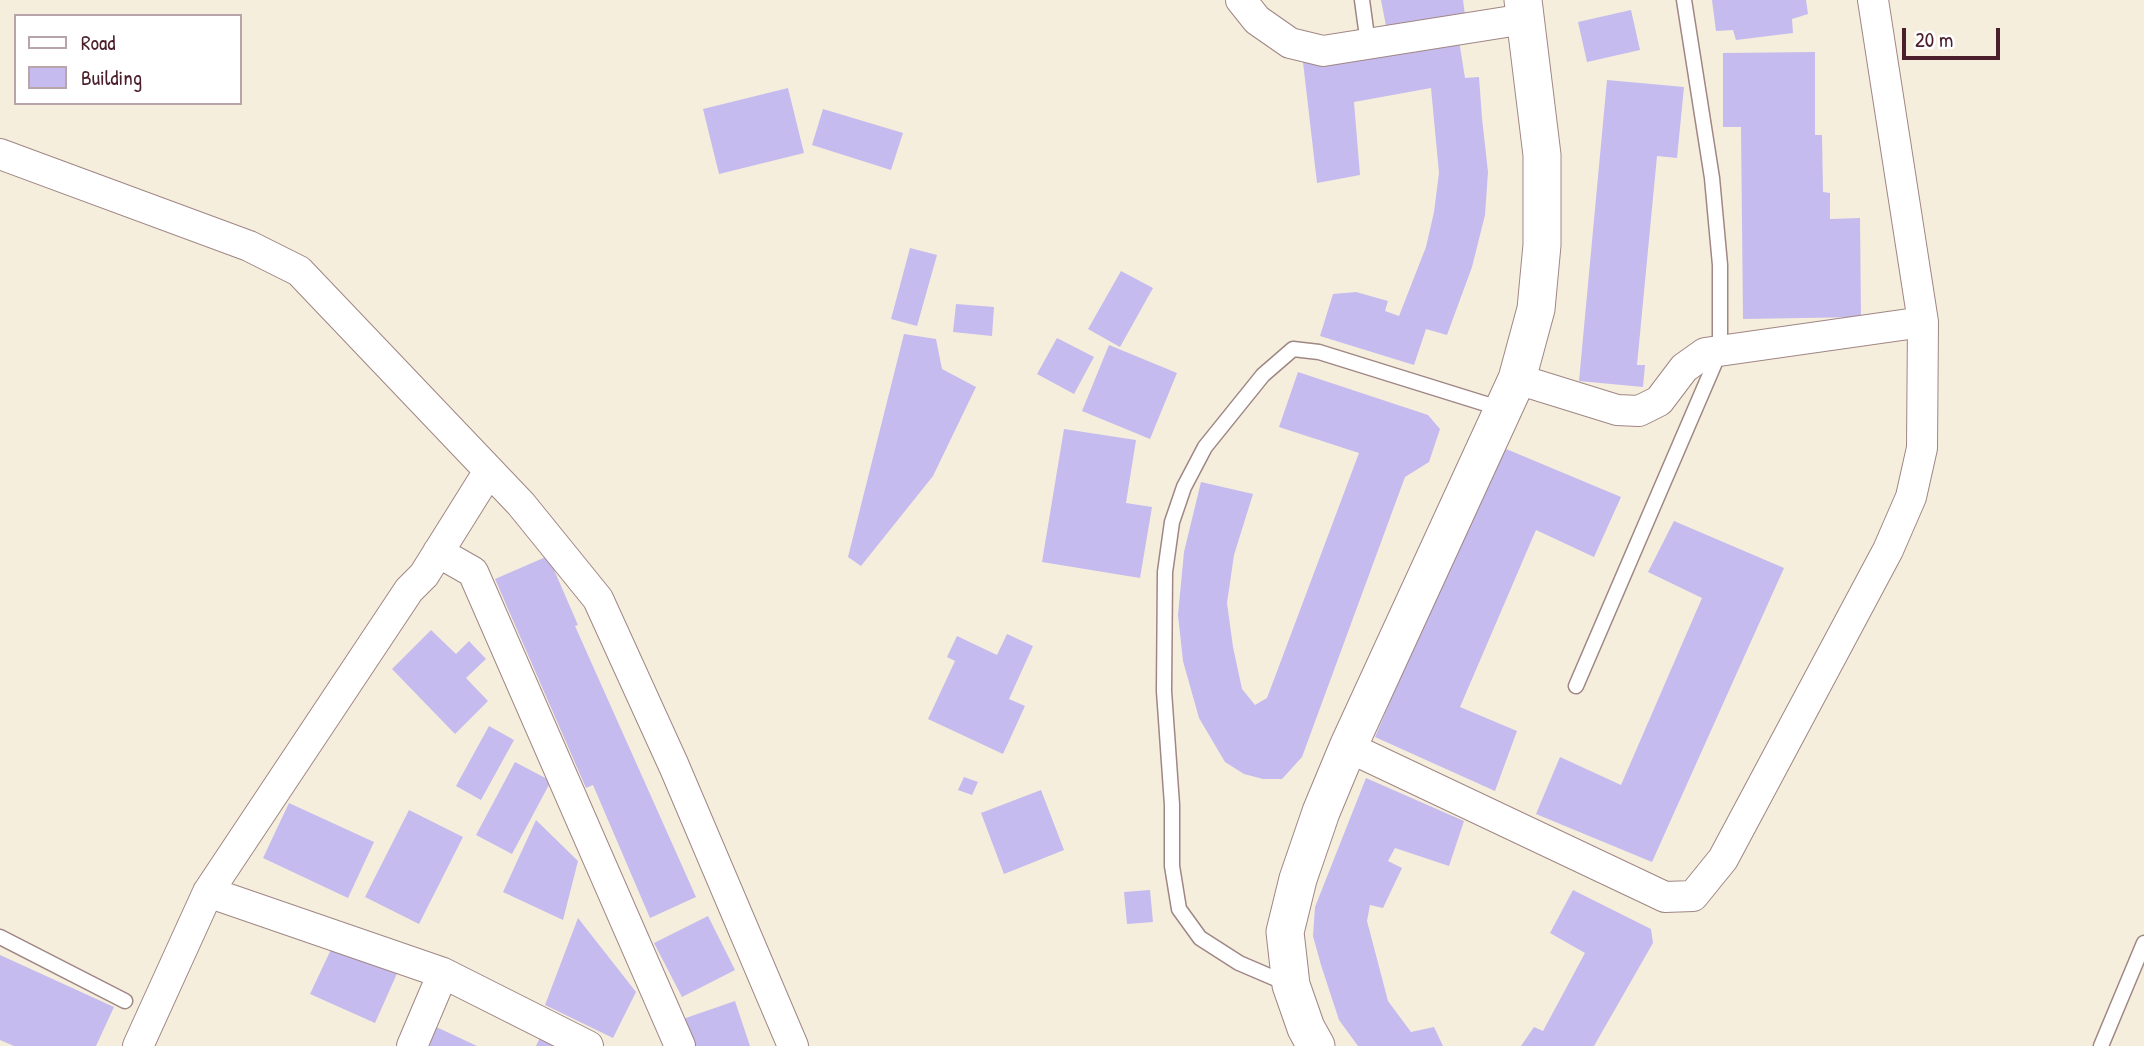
<!DOCTYPE html>
<html>
<head>
<meta charset="utf-8">
<style>
  body { margin:0 }
  #map { position:relative; width:2144px; height:1046px; overflow:hidden; background:#f5eedd; font-family:"Patrick Hand",sans-serif }
  canvas { display:block }
  .legend { position:absolute; left:14px; top:14px; width:228px; height:91px; box-sizing:border-box; background:#fff; border:2px solid #b7a5aa; margin:0; padding:9px 12px; list-style:none; font-size:21px; color:#4a1f2b }
  .legend li { display:flex; align-items:center; gap:14px; height:35px }
  .legend b { width:35px; border:2px solid #b7a5aa }
  .scale { position:absolute; left:1902px; top:28px; width:98px; height:32px; box-sizing:border-box; border:4px solid #4a1f2b; border-top:0; padding-left:9px; font-size:21px; line-height:24px; white-space:nowrap; color:#4a1f2b; -webkit-text-stroke:5px #fff; paint-order:stroke }
</style>
</head>
<body>
<div id="map">
<canvas width="2144" height="1046"></canvas>
<ul class="legend">
<li><b style="height:9px;background:#fff"></b>Road</li>
<li><b style="height:19px;background:#c5bbee"></b>Building</li>
</ul>
<div class="scale">20 m</div>
</div>
<script>
const context = document.querySelector('canvas').getContext('2d');
context.lineJoin = 'round';
function fill(path, color) { context.fillStyle = color; context.fill(path, 'evenodd'); }
const toPath = rows => new Path2D(rows.map(r => 'M' + r).join(''));
function strokePath(path, color, width, dash) { context.strokeStyle = color; context.lineWidth = width; context.lineCap = dash ? 'butt' : 'round'; context.setLineDash(dash || []); context.stroke(path); }
fill(toPath([
  [1381,0,1463,0,1465,15,1386,26],
  [1712,0,1806,0,1808,14,1792,19,1793,33,1736,40,1733,30,1716,31],
  [1631,10,1640,50,1587,62,1578,22],
  [1458,34,1465,78,1479,77,1482,118,1488,172,1485,215,1472,267,1447,335,1426,329,1414,365,1320,336,1333,294,1356,292,1388,301,1385,311,1399,316,1426,247,1434,212,1439,173,1431,88,1354,102,1360,175,1317,183,1303,62],
  [1815,52,1815,135,1822,135,1823,192,1830,193,1830,219,1860,218,1861,317,1743,319,1741,127,1723,127,1723,53],
  [1607,80,1684,87,1677,158,1657,156,1637,365,1645,365,1643,387,1579,381],
  [788,88,804,153,719,174,703,109],
  [823,109,903,133,891,170,812,145],
  [910,248,937,255,917,326,891,319],
  [1121,271,1153,288,1120,347,1088,329],
  [956,304,994,307,992,336,953,332],
  [904,334,936,339,942,369,976,387,933,476,861,566,848,557],
  [1057,338,1094,357,1074,394,1037,374],
  [1109,345,1177,373,1150,439,1082,411],
  [1298,372,1428,415,1440,429,1429,462,1405,477,1302,757,1282,779,1263,779,1244,774,1225,762,1199,718,1183,661,1178,615,1184,552,1201,482,1253,494,1234,555,1227,603,1233,647,1242,689,1255,705,1267,698,1359,453,1279,427],
  [1064,429,1136,440,1126,503,1152,507,1140,578,1042,562],
  [1499,446,1621,497,1594,557,1536,530,1460,707,1517,731,1495,791,1375,737],
  [1674,521,1784,568,1652,862,1536,814,1560,757,1621,785,1702,598,1648,572],
  [548,556,578,625,575,626,696,897,650,918,593,785,586,788,495,579],
  [431,630,456,654,469,641,486,659,466,678,488,701,455,734,392,669],
  [1007,634,1033,646,1009,699,1025,706,1003,754,928,719,955,661,947,657,957,636,997,655],
  [489,726,514,740,481,800,456,786],
  [515,762,551,781,512,854,476,835],
  [964,777,978,782,972,795,958,790],
  [1366,778,1464,821,1449,866,1395,848,1388,861,1402,868,1383,908,1370,905,1367,921,1388,1001,1411,1032,1434,1027,1443,1046,1358,1046,1339,1020,1321,965,1313,936,1315,907],
  [1041,790,1064,850,1004,874,981,813],
  [289,803,374,842,348,898,263,858],
  [409,810,463,837,419,924,365,897],
  [536,820,578,861,563,920,503,892],
  [1150,890,1153,922,1127,924,1124,892],
  [1573,890,1651,929,1653,943,1594,1046,1521,1046,1534,1027,1543,1031,1585,953,1550,933],
  [708,916,735,970,682,997,654,943],
  [578,918,636,992,613,1038,545,1005],
  [335,941,399,969,375,1023,310,994],
  [0,955,114,1007,96,1046,14,1046,0,1040],
  [735,1001,750,1046,689,1046,680,1020],
  [432,1025,477,1046,422,1046],
  [544,1029,578,1046,536,1046]
]), '#c5bbee');
const service = toPath([
  [1362,0,1368,44],
  [1576,686,1720,351,1720,265,1712,178,1684,0],
  [0,937,125,1001],
  [1288,984,1239,963,1200,938,1179,909,1172,866,1172,805,1164,691,1165,572,1172,522,1184,487,1205,447,1263,375,1293,349,1319,352,1502,409],
  [2101,1046,2144,943]
]);
const minor = toPath([
  [1241,0,1257,20,1290,43,1323,51,1525,19],
  [0,154,249,246,299,271,521,504,598,599,674,766,793,1046],
  [1517,379,1617,410,1639,411,1659,401,1684,368,1705,353,1923,322],
  [438,552,473,572,680,1046],
  [1348,747,1665,897,1693,896,1723,859,1888,550,1911,497,1922,448,1923,322,1873,0],
  [208,892,443,973,588,1046],
  [138,1046,208,892,409,590,424,575,489,471],
  [412,1046,443,973]
]);
const tertiary = toPath([
  [1316,1046,1306,1028,1291,985,1285,932,1298,879,1321,812,1348,747,1517,379,1536,309,1542,245,1542,155,1523,0]
]);
strokePath(service, '#a08684', 17);
strokePath(minor, '#a08684', 32);
strokePath(tertiary, '#a08684', 39);
strokePath(service, '#fff', 14);
strokePath(minor, '#fff', 30);
strokePath(tertiary, '#fff', 37);
</script>
</body>
</html>
